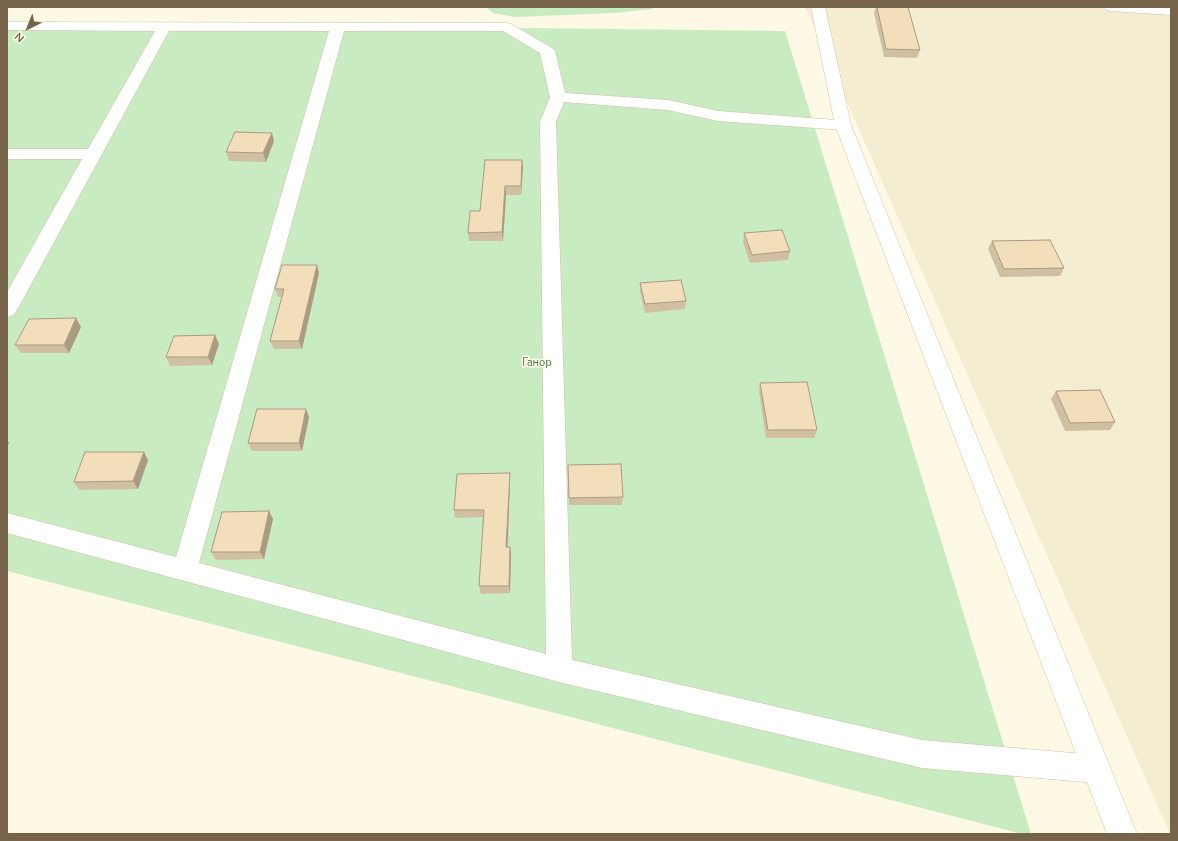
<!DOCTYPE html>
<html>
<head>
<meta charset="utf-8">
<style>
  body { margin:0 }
  #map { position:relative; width:1178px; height:841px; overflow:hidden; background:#fdf9e4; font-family:"Nunito Sans",sans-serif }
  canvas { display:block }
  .frame { position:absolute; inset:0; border:8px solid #776349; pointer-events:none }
  .north { position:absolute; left:8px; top:8px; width:40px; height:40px; -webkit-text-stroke:3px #fffceb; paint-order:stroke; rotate:223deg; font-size:11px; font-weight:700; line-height:16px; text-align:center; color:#776349 }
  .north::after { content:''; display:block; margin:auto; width:14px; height:18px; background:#776349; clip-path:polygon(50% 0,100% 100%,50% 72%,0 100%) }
</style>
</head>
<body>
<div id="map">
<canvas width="1178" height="841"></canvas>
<div class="frame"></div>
<div class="north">N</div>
</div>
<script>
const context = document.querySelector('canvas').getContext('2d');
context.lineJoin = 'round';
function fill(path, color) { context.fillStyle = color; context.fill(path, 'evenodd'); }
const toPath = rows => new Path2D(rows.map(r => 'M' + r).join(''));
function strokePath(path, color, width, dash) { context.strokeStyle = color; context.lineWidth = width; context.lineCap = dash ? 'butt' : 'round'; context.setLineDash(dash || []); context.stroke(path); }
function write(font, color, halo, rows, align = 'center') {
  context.font = font + ' "Nunito Sans",sans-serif'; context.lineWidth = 3; context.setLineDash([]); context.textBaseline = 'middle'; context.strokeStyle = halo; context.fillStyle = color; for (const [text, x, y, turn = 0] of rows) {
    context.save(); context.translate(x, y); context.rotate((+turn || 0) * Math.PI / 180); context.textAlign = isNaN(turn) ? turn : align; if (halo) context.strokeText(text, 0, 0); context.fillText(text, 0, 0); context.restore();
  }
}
fill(toPath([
  [805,7,1171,7,1171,834,1170,834]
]), '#f5edd2');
fill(toPath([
  [486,7,653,7,652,9,615,13,515,17,493,13],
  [7,22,785,31,1031,834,1022,834,7,571]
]), '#c9ebc2');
const minor = toPath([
  [1104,7,1171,7,1171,15,1111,11,1106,10,1104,7],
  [7,22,506,23,511,24,552,48,555,51,565,93,668,100,718,111,849,121,851,125,849,129,843,130,718,121,668,110,564,102,556,122,572,660,922,740,1096,755,1106,759,1110,769,1106,779,1096,783,922,768,559,682,7,533,7,513,176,557,329,31,169,31,17,310,14,315,7,317,7,292,82,159,7,159,7,149,88,149,155,31,7,30,7,22],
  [344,31,503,31,540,53,550,97,540,122,546,654,199,563,344,31]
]);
const secondary = toPath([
  [811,7,825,7,851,125,1137,834,1107,834,835,125,811,7]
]);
strokePath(minor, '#cfc2aa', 1);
strokePath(secondary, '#d2c4a7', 1);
fill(minor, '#fff');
fill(secondary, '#fff');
fill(toPath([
  [876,7,908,7,920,50,917,58,884,57,874,13],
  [274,141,266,162,229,161,226,152],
  [522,160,523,168,521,195,506,195,503,241,469,241,468,233],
  [744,233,790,251,788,260,750,263,743,242],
  [992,241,1064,268,1060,276,1000,277,988,249],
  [317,265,319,273,302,349,274,349,270,341,282,297,278,297,275,289],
  [640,283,686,301,685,309,645,313,640,292],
  [81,327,69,353,21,353,15,345],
  [219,344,212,365,170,366,166,357],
  [760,383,817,430,814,438,766,438,759,391],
  [1056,391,1115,422,1110,430,1065,431,1051,399],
  [309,417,302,451,252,451,248,443],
  [148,460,138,489,79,490,74,482],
  [568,465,623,497,622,505,569,505],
  [510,481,508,547,510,547,511,554,510,593,481,594,479,586,483,517,455,518,454,510],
  [273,519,264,559,216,560,211,552]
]), '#d1bfa1');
fill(toPath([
  [272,133,274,141,266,162,263,153],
  [522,160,523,168,521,195,521,186],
  [505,186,506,195,503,241,502,232],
  [317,265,319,273,302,349,299,341],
  [76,318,81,327,69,353,64,345],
  [215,335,219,344,212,365,208,357],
  [306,409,309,417,302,451,299,443],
  [7,440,9,443,7,447],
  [144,452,148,460,138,489,133,481],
  [510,473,510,481,507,554,506,547],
  [269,511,273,519,264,559,260,552],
  [510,547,511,554,510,593,509,586]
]), '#aa9b83');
const building = toPath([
  [877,7,908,7,920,50,886,49,877,7],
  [235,132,272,133,263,153,226,152,235,132],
  [485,160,522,160,521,186,505,186,502,232,468,233,470,211,480,211,485,160],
  [782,230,790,251,752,255,744,233,782,230],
  [1050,240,1064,268,1004,269,992,241,1050,240],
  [282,265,317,265,299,341,270,341,284,289,275,289,282,265],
  [681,280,686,301,645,304,640,283,681,280],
  [76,318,64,345,15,345,29,319,76,318],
  [215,335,208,357,166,357,174,336,215,335],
  [807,382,817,430,768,430,760,383,807,382],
  [1100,390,1115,422,1070,423,1056,391,1100,390],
  [257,409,306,409,299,443,248,443,257,409],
  [85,452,144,452,133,481,74,482,85,452],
  [621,464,623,497,569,498,568,465,621,464],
  [510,473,506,547,510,547,509,586,479,586,484,510,454,510,457,474,510,473],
  [269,511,260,552,211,552,222,512,269,511]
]);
fill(building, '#f3debb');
strokePath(building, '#aa9b83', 1);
write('11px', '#447d40', '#fffceb', [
  ["Ганор",537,363]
]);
</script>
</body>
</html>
